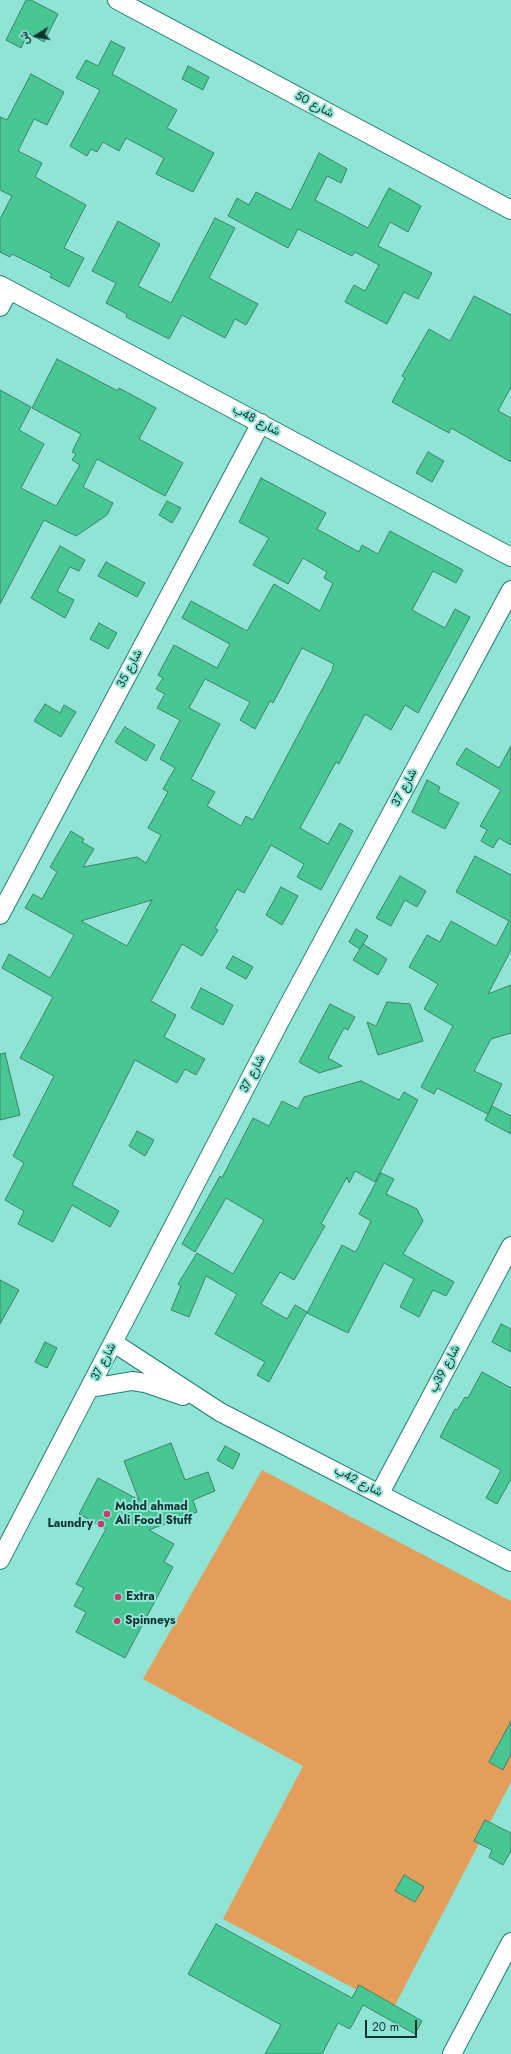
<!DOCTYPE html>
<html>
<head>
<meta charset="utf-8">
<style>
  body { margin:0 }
  #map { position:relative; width:511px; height:2054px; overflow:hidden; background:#8fe4d6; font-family:Jost,Vazirmatn,sans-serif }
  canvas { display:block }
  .north { position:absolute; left:16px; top:16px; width:40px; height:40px; -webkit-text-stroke:3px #8fe4d6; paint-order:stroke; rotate:259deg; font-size:11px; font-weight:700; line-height:16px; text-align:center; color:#0f332f }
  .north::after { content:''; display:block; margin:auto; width:14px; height:18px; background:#0f332f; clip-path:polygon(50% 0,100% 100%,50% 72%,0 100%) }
  .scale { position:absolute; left:365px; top:2020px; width:52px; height:18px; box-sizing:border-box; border:2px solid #0f332f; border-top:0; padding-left:5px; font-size:12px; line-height:14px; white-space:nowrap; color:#0f332f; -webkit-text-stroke:3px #8fe4d6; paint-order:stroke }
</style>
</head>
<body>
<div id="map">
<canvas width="511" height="2054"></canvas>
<div class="north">ش</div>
<div class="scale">20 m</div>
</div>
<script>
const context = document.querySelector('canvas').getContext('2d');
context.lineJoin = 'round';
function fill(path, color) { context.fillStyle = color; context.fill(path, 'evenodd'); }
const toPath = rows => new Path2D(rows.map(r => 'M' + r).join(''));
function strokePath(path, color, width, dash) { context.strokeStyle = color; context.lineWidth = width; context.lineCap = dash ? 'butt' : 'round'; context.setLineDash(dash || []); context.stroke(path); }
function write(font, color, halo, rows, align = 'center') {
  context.font = font + ' Jost,Vazirmatn,sans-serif'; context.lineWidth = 4; context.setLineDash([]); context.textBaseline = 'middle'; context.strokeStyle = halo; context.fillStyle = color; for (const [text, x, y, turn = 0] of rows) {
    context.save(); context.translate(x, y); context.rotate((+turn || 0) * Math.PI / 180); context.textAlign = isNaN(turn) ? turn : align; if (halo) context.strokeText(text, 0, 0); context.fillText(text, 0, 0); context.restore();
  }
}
fill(toPath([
  [262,1470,511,1601,511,1782,393,2009,223,1919,303,1766,143,1679]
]), '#e49e5b');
const building = toPath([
  [26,0,31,0,58,14,44,42,28,33,21,48,6,40,26,0],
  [111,41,125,48,112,74,177,110,167,128,214,153,193,192,156,174,164,158,126,138,119,151,103,142,97,152,91,149,87,156,70,146,100,90,76,78,86,60,98,66,111,41],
  [188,66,209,77,203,90,182,79,188,66],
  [31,74,64,92,47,125,34,119,18,151,42,163,35,177,86,205,64,248,84,258,69,287,50,277,52,274,12,254,10,257,0,252,0,219,12,196,0,190,0,117,7,120,31,74],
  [319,153,347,169,341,183,327,176,315,200,368,228,389,188,421,206,408,232,390,222,378,246,432,273,418,299,404,292,387,324,345,302,354,285,365,291,379,265,355,252,352,256,298,229,288,248,228,216,237,198,249,205,256,192,291,210,319,153],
  [215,218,235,228,209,278,258,304,246,325,235,319,225,338,182,315,169,339,126,317,127,314,106,303,116,283,92,271,118,221,160,244,138,286,171,303,215,218],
  [474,296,511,315,511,387,498,411,511,418,511,462,451,428,449,433,392,402,405,378,402,376,429,329,450,341,474,296],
  [57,359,118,391,119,388,156,408,139,439,183,463,165,496,97,459,83,487,113,503,107,515,76,536,44,520,0,604,0,390,31,407,19,430,44,444,21,488,56,506,80,465,72,460,76,454,72,452,81,434,32,408,57,359],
  [428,452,444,461,432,482,416,473,428,452],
  [261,478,326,513,317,529,359,552,362,545,378,554,390,531,463,570,456,583,433,571,412,610,445,628,455,609,470,617,418,713,405,705,391,730,365,714,339,764,336,762,300,828,328,844,340,823,353,831,321,890,297,877,304,864,271,845,244,893,237,889,215,928,218,930,202,956,182,944,151,1001,176,1015,164,1037,205,1059,196,1075,185,1069,177,1083,135,1060,72,1185,119,1211,110,1227,72,1205,53,1242,18,1224,24,1211,5,1200,24,1163,13,1156,54,1076,20,1058,53,997,2,968,9,954,50,978,74,935,25,908,33,894,42,899,57,872,50,867,71,831,84,839,82,842,94,849,83,867,137,857,146,863,161,835,148,828,168,792,163,789,175,768,160,759,180,720,157,708,165,694,156,689,163,678,158,675,174,645,217,668,230,644,182,618,191,601,247,631,274,584,320,611,333,583,324,578,327,572,303,558,288,584,253,565,269,538,239,522,261,478],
  [302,648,334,664,332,668,333,669,253,820,246,816,241,826,207,806,215,792,191,779,220,724,189,708,205,679,250,702,240,720,255,729,270,701,273,703,302,648],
  [152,900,127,946,81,921,152,900],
  [167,501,181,508,172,523,159,515,167,501],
  [60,546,85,560,79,571,70,567,57,591,74,600,65,618,31,598,60,546],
  [106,562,145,583,137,597,98,576,106,562],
  [99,623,117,633,108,649,90,639,99,623],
  [45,704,60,713,64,705,76,712,61,737,34,721,45,704],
  [125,727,155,745,146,761,115,742,125,727],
  [511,746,511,845,499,838,493,848,481,841,487,830,480,826,501,790,456,764,466,748,499,768,511,746],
  [427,780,440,787,438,792,459,803,445,829,412,812,427,780],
  [475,856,511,875,511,950,488,994,511,985,511,1033,491,1039,474,1071,502,1084,488,1114,437,1088,434,1094,421,1087,453,1026,424,1009,438,984,409,967,427,935,440,942,451,921,496,946,509,921,456,892,475,856],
  [400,876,426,891,417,907,405,900,391,926,376,918,400,876],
  [281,887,298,896,282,925,266,915,281,887],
  [356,929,368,936,360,949,349,942,356,929],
  [363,944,387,959,378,975,353,960,363,944],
  [233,956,253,967,246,979,226,968,233,956],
  [201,988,233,1005,223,1025,191,1008,201,988],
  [387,1002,410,1004,423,1041,378,1055,367,1022,376,1026,387,1002],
  [330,1004,355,1017,348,1030,344,1028,328,1058,342,1066,319,1073,299,1062,330,1004],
  [5,1053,20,1115,0,1120,0,1054,5,1053],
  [361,1081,399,1100,404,1092,418,1100,375,1182,355,1171,349,1183,347,1177,321,1224,325,1226,294,1280,280,1272,261,1304,287,1319,295,1305,307,1312,269,1382,257,1375,265,1362,215,1334,237,1294,206,1276,189,1317,171,1310,181,1286,178,1284,197,1253,233,1274,264,1220,226,1198,195,1252,182,1244,220,1176,222,1178,253,1118,269,1126,282,1101,298,1109,304,1097,361,1081],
  [492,1106,511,1116,511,1134,485,1120,492,1106],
  [137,1131,154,1140,145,1156,129,1146,137,1131],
  [381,1173,394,1179,386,1194,417,1209,423,1221,403,1254,454,1282,446,1296,433,1290,419,1317,400,1307,414,1279,384,1263,348,1333,307,1313,342,1245,355,1252,358,1248,371,1221,359,1214,381,1173],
  [0,1280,19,1290,0,1324,0,1280],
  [501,1324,511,1329,511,1352,492,1342,501,1324],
  [45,1342,57,1348,47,1368,35,1362,45,1342],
  [482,1372,511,1388,511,1479,497,1504,486,1498,501,1470,440,1437,455,1409,457,1410,465,1397,468,1398,482,1372],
  [171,1443,185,1480,208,1472,215,1491,193,1500,197,1512,149,1530,174,1544,164,1562,173,1567,125,1658,76,1632,86,1612,74,1606,84,1588,76,1584,106,1529,79,1514,98,1478,139,1500,124,1461,171,1443],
  [225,1446,240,1454,233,1469,217,1460,225,1446],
  [511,1721,511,1754,503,1770,489,1762,511,1721],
  [485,1820,511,1833,511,1851,503,1865,489,1857,492,1850,474,1841,485,1820],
  [404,1875,424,1887,415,1902,395,1891,404,1875],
  [216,1924,352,1998,359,1985,422,2021,415,2034,363,2005,350,2029,338,2023,322,2054,265,2054,281,2025,188,1974,216,1924]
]);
fill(building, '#48c795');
strokePath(building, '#3e8365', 1);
const street = toPath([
  [117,0,511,210],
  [0,285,511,557],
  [0,307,9,290],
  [0,915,261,423],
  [114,1343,220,1412,511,1562],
  [91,1388,132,1381,145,1383,183,1396],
  [380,1493,511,1246],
  [0,1560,280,1021,511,590],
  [452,2054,511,1942]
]);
strokePath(street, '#237e73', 20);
strokePath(street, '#fff', 18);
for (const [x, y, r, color] of [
  [107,1514,4,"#c63a6c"],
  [101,1524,4,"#c63a6c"],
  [118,1597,4,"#c63a6c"],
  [117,1621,4,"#c63a6c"]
]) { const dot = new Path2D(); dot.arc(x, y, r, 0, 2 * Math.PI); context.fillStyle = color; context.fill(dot); strokePath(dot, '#8fe4d6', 1.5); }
write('12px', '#0f332f', '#8fe4d6', [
  ["شارع 50",314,105,28],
  ["شارع 48ب",256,421,28],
  ["شارع 35",130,669,-62],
  ["شارع 37",405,788,-62],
  ["شارع 37",253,1074,-63],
  ["شارع 37",104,1362,-63],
  ["شارع 39ب",445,1369,-62],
  ["شارع 42ب",358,1482,27]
]);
write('bold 12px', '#0f332f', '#8fe4d6', [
  ["Mohd ahmad",115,1507],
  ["Ali Food Stuff",115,1521],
  ["Laundry",93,1524,"right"],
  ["Extra",126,1597],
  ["Spinneys",125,1621]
], 'left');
</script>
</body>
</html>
